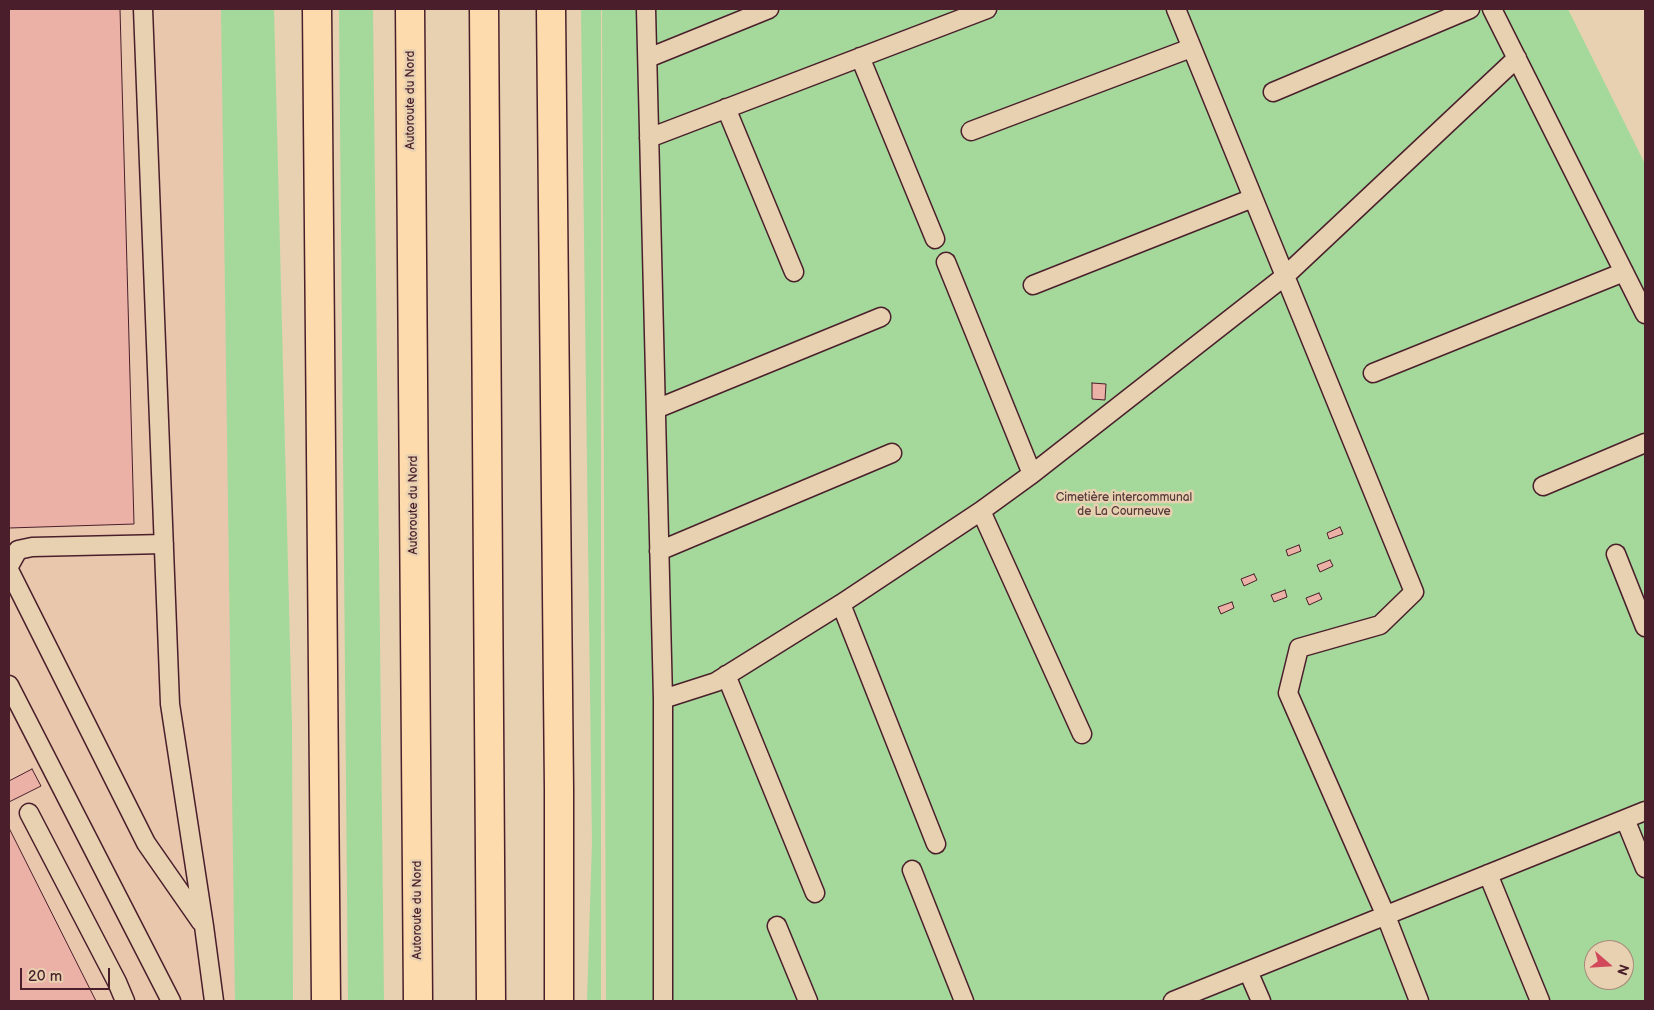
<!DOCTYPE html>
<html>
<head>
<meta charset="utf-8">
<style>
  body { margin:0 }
  #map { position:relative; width:1654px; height:1010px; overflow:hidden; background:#e7d1b0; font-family:"Balsamiq Sans",sans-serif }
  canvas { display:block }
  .frame { position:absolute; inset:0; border:10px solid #4a1f2b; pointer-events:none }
  .north { position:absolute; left:1584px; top:940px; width:50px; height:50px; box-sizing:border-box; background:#e7d1b0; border:1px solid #a88a7b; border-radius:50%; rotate:109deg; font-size:14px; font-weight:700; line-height:20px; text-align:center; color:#4a1f2b }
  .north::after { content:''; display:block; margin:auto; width:18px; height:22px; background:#d1495b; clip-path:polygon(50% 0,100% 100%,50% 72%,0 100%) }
  .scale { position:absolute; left:20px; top:968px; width:90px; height:22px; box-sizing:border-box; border:2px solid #4a1f2b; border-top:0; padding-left:6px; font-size:15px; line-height:18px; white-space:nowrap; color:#4a1f2b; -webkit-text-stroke:4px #e7d1b0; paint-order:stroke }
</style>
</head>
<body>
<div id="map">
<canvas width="1654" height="1010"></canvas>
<div class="frame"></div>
<div class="north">N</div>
<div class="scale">20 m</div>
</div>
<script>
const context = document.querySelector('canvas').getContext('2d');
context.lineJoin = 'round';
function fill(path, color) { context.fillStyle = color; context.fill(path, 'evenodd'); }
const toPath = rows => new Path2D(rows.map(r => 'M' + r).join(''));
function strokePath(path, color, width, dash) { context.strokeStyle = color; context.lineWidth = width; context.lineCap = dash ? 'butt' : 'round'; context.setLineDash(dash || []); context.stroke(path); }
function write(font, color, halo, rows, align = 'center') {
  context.font = font + ' "Balsamiq Sans",sans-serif'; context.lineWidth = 5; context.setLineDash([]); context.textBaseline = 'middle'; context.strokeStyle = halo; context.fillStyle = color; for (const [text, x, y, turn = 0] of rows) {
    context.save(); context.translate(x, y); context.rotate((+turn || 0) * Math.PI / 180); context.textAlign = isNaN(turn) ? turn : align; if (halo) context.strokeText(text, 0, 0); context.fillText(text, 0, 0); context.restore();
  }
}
fill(toPath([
  [9,9,239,9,235,1001,9,1001]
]), '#e8c7ad');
fill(toPath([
  [221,9,274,9,292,726,293,1001,235,1001],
  [339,9,373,9,384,1001,348,1001],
  [581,9,601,9,601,1001,587,1001,592,843],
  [602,9,1568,9,1645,164,1645,1001,606,1001],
  [1594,950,1624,950,1624,980,1594,980]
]), '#a4d99b');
const building = toPath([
  [9,9,120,9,134,524,9,528,9,9],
  [1092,383,1106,384,1105,400,1092,399,1092,383],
  [1340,527,1343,534,1329,539,1327,533,1340,527],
  [1299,545,1301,551,1288,556,1286,550,1299,545],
  [1330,560,1333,566,1320,572,1317,565,1330,560],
  [1254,574,1257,580,1244,586,1241,579,1254,574],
  [1285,590,1287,597,1274,602,1271,595,1285,590],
  [1319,593,1322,599,1309,605,1306,598,1319,593],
  [1232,602,1234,608,1221,614,1218,607,1232,602],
  [32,769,41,786,9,802,9,781,32,769],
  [9,828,96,1001,9,1001,9,828]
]);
fill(building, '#ebb1a7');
strokePath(building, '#4a1f2b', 1);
const lane = toPath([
  [143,9,170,704,204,926,214,1001],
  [646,9,663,699,663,1001],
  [1176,9,1414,592,1380,625,1299,648,1288,693,1386,916,1419,1001],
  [1492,9,1645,314],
  [860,57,935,239],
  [648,58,769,9],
  [1273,92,1470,9],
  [726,108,794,272],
  [971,131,1191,48],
  [649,138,987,9],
  [946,262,1032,474],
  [1033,285,1253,198],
  [1373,373,1624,272],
  [656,409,881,317],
  [1543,486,1645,443],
  [981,511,1082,734],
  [659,551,892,453],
  [1616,554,1645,627],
  [9,566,18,550,32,547,164,544],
  [9,570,146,843,201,922],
  [841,604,936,844],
  [726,675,815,893],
  [9,685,171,1001],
  [663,699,716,682,841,604,981,511,1032,474,1285,276,1517,58],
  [29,813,117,982,125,1001],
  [1625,819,1645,868],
  [912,870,964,1001],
  [1488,874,1540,1001],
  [777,926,808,1001],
  [1248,971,1261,1001],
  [1173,1001,1645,811]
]);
const highway = toPath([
  [317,9,326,1001],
  [410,9,418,1001],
  [484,9,491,1001],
  [551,9,559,789,559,1001]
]);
strokePath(lane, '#4a1f2b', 21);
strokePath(highway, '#4a1f2b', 31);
strokePath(lane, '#e7d1b0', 18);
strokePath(highway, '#fedbac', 28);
write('12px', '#4a1f2b', '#e7d1b0', [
  ["Autoroute du Nord",411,100,-90],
  ["Autoroute du Nord",414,505,-90],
  ["Autoroute du Nord",418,910,-90]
]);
write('12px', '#583b3c', '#e7d1b0', [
  ["Cimetière intercommunal",1124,498],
  ["de La Courneuve",1124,512]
]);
</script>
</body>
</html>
